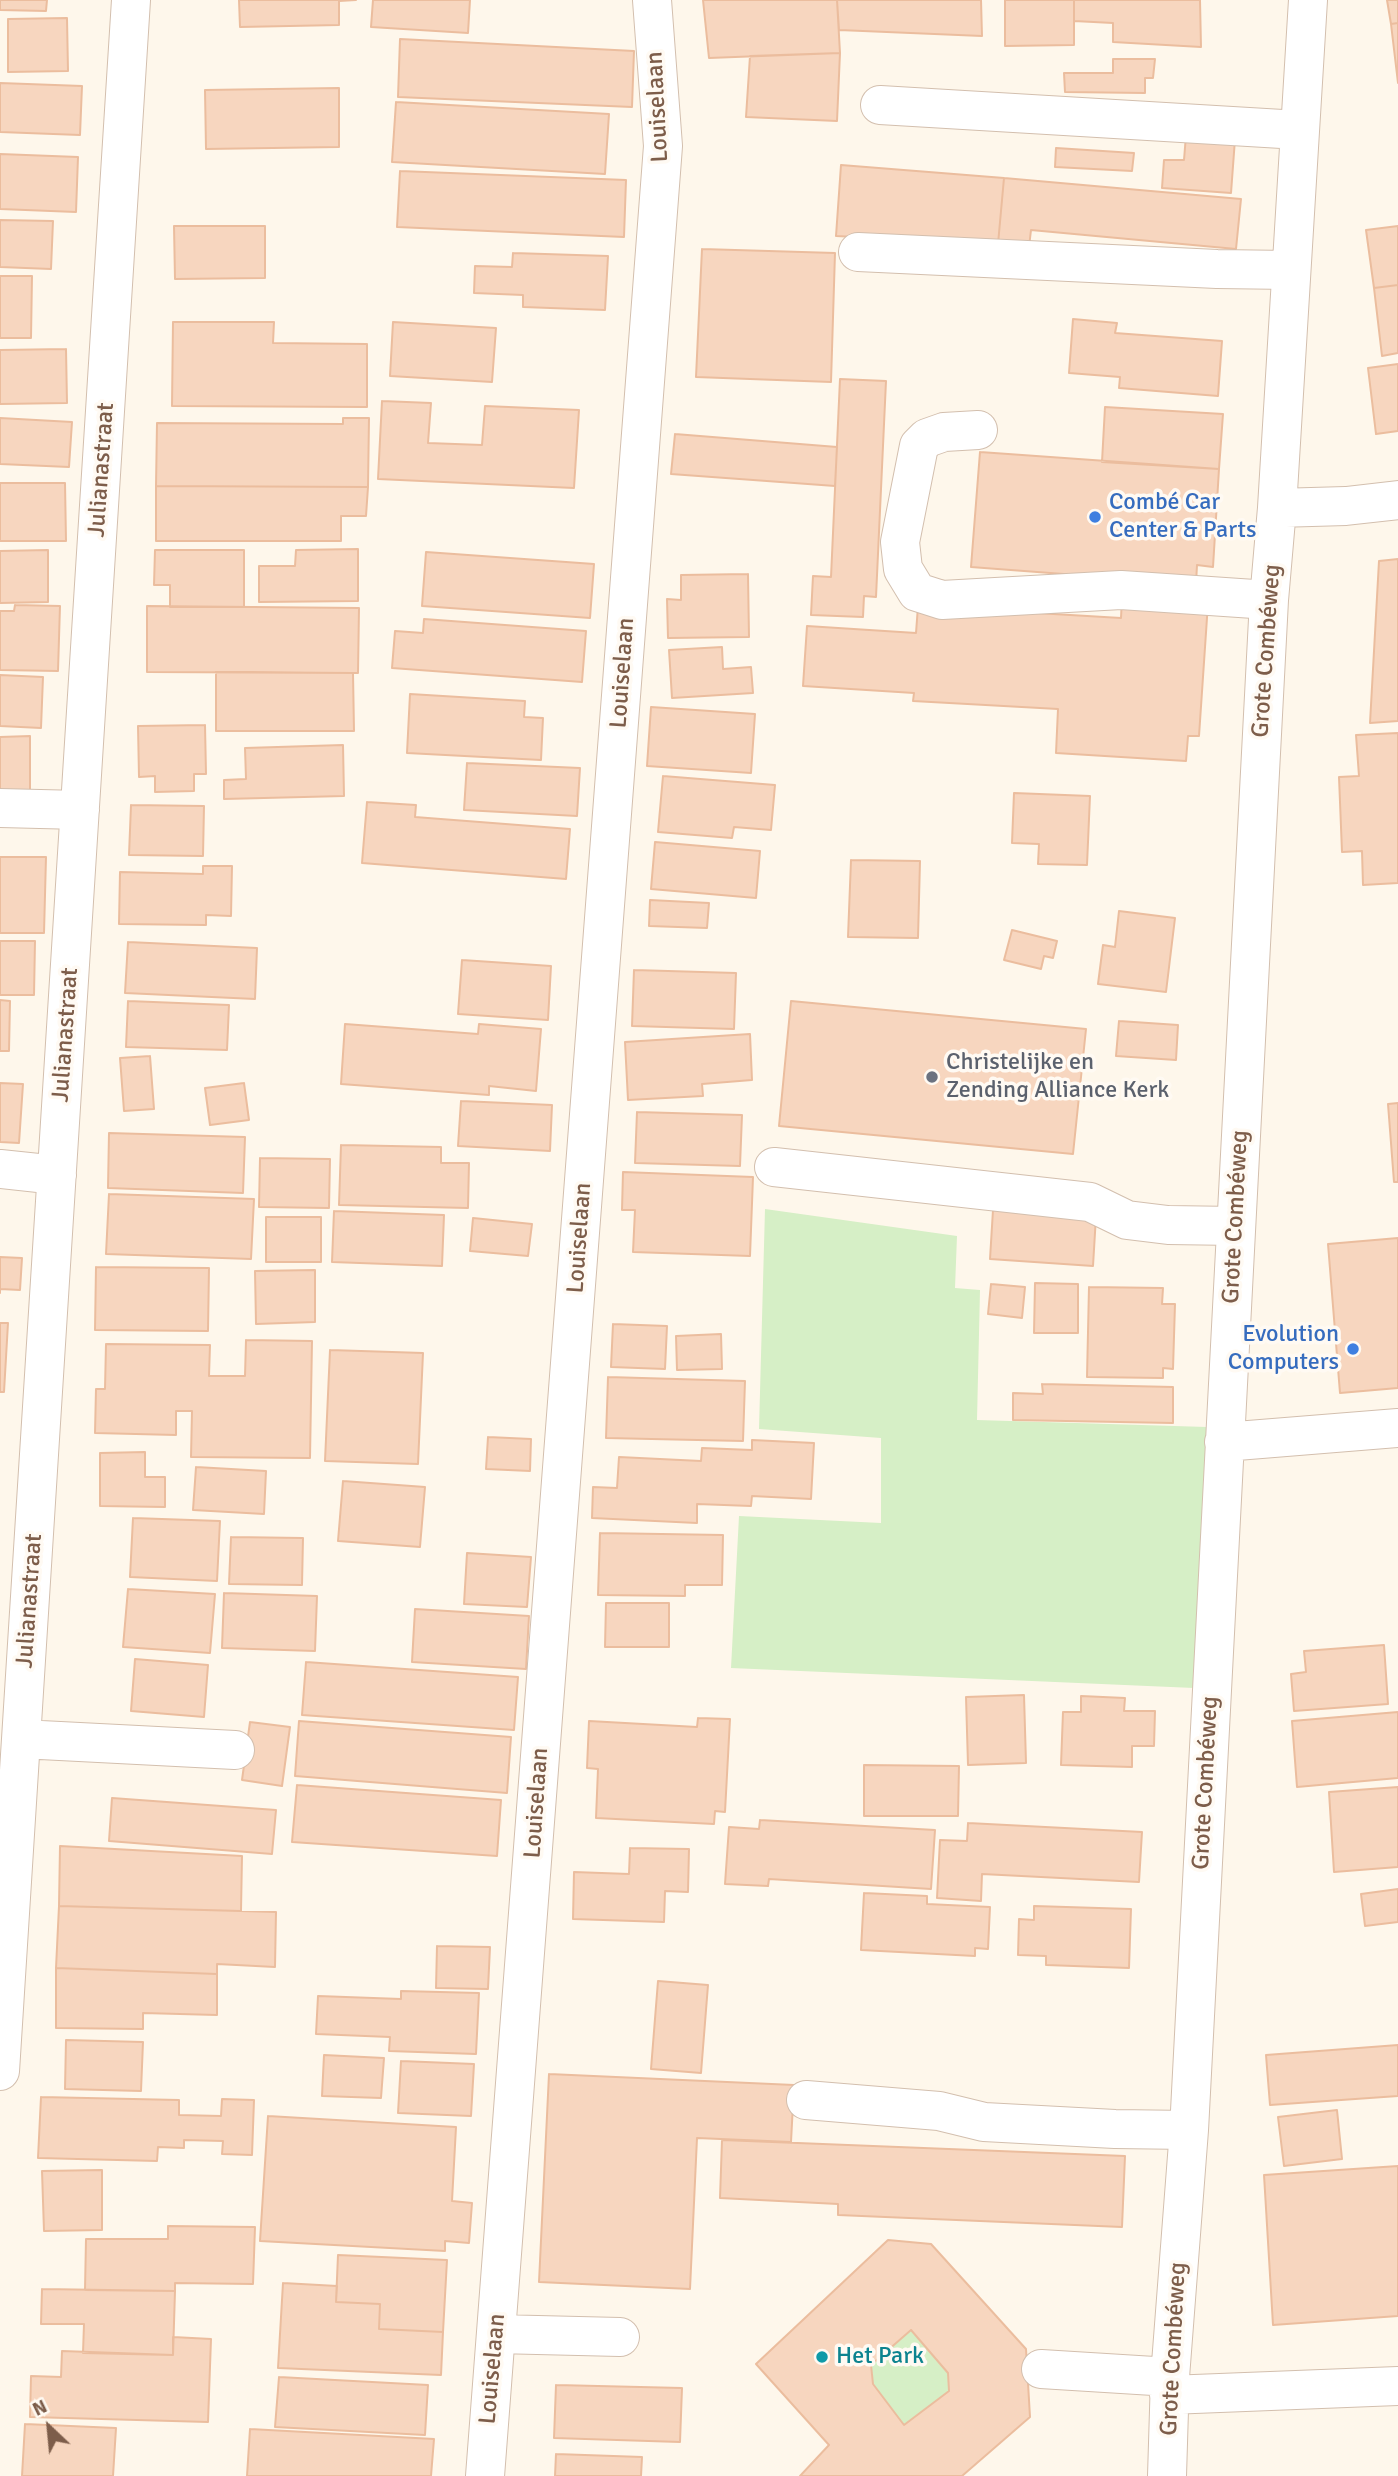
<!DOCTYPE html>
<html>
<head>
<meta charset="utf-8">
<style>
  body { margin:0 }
  #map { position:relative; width:1398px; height:2476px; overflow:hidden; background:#fef7eb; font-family:Signika,sans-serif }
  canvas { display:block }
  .north { position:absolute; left:14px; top:2392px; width:70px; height:70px; -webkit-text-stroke:5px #fffaf3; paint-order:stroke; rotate:334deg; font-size:19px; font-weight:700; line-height:28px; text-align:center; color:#7d5d4a }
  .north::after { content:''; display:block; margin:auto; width:24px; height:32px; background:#7d5d4a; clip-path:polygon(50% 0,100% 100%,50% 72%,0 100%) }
</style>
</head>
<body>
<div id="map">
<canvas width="1398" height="2476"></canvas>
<div class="north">N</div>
</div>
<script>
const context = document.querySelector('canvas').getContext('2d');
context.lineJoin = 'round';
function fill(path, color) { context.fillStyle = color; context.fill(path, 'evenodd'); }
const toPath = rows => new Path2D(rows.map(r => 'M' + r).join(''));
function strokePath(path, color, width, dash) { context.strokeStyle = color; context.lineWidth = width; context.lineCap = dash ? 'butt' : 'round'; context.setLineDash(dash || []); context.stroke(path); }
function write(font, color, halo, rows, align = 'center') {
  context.font = font + ' Signika,sans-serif'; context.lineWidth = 7; context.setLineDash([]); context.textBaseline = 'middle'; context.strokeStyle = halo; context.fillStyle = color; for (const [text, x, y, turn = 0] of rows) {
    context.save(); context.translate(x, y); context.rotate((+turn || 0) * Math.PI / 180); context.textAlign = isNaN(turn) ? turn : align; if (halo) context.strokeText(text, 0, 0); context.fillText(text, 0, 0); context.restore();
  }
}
fill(toPath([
  [765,1209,957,1236,955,1288,980,1290,977,1420,1207,1427,1194,1688,731,1668,739,1516,881,1523,881,1438,759,1429],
  [911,2330,948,2373,949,2391,904,2425,873,2384,871,2365]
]), '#d6efc6');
const building = toPath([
  [0,0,47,0,46,11,0,10,0,0],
  [239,0,356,0,339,1,339,25,240,27,239,0],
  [373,0,470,0,468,33,371,27,373,0],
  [703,0,837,0,840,53,709,58,703,0],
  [837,0,981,0,982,36,839,30,837,0],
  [1005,0,1074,0,1074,45,1005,46,1005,0],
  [1074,0,1200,0,1201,47,1113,42,1113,23,1074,21,1074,0],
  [1387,0,1398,0,1398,23,1391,24,1387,0],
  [67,18,68,71,8,72,8,19,67,18],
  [1398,23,1398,83,1391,24,1398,23],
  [400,39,634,51,632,107,398,97,400,39],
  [840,53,837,121,746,117,750,56,840,53],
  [1113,59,1155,59,1153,78,1145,78,1145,93,1065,92,1064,73,1113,73,1113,59],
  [0,83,82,86,80,135,0,132,0,83],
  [339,88,339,147,206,149,205,90,339,88],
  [396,102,609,114,605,174,392,162,396,102],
  [1186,135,1235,139,1231,193,1162,188,1164,160,1184,160,1186,135],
  [1056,148,1134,153,1132,171,1055,167,1056,148],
  [0,154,78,157,76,212,0,209,0,154],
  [841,165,1004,178,998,244,836,236,841,165],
  [400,171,626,180,624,237,397,227,400,171],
  [1004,178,1241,199,1236,249,1031,230,1029,247,998,244,1004,178],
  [0,220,53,221,51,269,0,267,0,220],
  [174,226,265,226,265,278,175,279,174,226],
  [1398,226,1398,285,1374,288,1366,230,1398,226],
  [702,249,835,253,831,382,696,377,702,249],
  [513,253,608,256,605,310,523,307,523,295,474,293,475,266,512,267,513,253],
  [0,276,32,276,31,338,0,338,0,276],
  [1398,285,1398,353,1382,356,1374,288,1398,285],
  [1073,319,1117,323,1115,333,1222,341,1218,396,1119,388,1120,377,1069,373,1073,319],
  [173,322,274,322,273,343,367,344,367,407,172,406,173,322],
  [393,322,496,328,492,382,390,376,393,322],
  [66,349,67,403,0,404,0,350,66,349],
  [1398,364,1398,431,1376,434,1368,368,1398,364],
  [840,379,886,381,876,597,864,596,863,617,811,615,813,576,831,577,840,379],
  [382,401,431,403,428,443,482,445,485,406,579,410,574,488,378,479,382,401],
  [1105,407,1223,414,1219,469,1102,462,1105,407],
  [0,418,72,422,69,467,0,464,0,418],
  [343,418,369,418,368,487,156,486,157,423,343,424,343,418],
  [675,434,837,447,835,486,671,474,675,434],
  [980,452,1219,469,1213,567,1197,565,1196,584,971,567,980,452],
  [0,483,65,483,66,541,0,541,0,483],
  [156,486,368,487,366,516,341,516,341,541,156,541,156,486],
  [358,549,358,601,259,602,259,566,295,566,296,550,358,549],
  [48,550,48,602,0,603,0,551,48,550],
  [155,550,244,550,244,607,170,607,170,585,154,585,155,550],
  [426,552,594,564,590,618,422,606,426,552],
  [1398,559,1398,721,1370,723,1379,561,1398,559],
  [748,574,749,637,668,638,667,599,681,600,681,575,748,574],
  [1122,597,1208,603,1199,736,1188,736,1186,761,1056,753,1058,709,913,701,914,693,803,686,807,626,916,633,918,606,1121,618,1122,597],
  [15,605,60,606,58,671,0,670,0,611,14,611,15,605],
  [147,606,359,608,358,673,147,672,147,606],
  [424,619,586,631,582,682,392,668,395,631,423,633,424,619],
  [722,647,723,669,751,667,753,693,672,698,669,650,722,647],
  [216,672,353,673,354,731,216,731,216,672],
  [0,675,43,677,41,728,0,726,0,675],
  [410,694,525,701,524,717,543,718,541,760,407,753,410,694],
  [651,707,755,714,751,773,647,766,651,707],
  [205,725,206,774,194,774,194,791,155,792,155,776,139,777,138,726,205,725],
  [1398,733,1398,883,1363,885,1362,851,1342,852,1339,777,1359,776,1356,735,1398,733],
  [30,736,30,793,0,793,0,737,30,736],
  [343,745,344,796,224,799,224,780,246,779,245,748,343,745],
  [467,763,580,768,577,816,464,810,467,763],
  [663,776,775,785,771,830,734,827,732,838,658,832,663,776],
  [1014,793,1090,796,1087,865,1038,864,1039,844,1012,843,1014,793],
  [367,802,416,805,415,817,570,829,566,879,362,863,367,802],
  [131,805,204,806,203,856,129,855,131,805],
  [655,842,760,851,756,898,651,889,655,842],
  [0,857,46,857,44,933,0,933,0,857],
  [851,860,920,861,918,938,848,937,851,860],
  [203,866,232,866,231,916,206,915,206,925,119,924,120,872,203,874,203,866],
  [650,900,709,903,707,928,649,926,650,900],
  [1119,911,1175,918,1166,992,1098,984,1103,945,1115,947,1119,911],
  [1012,930,1057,941,1053,958,1044,956,1041,969,1004,960,1012,930],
  [0,941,35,941,34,995,0,995,0,941],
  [128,942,257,948,255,999,125,993,128,942],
  [462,960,551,966,548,1020,458,1014,462,960],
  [634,970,736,973,734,1029,632,1026,634,970],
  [0,1000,10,1001,9,1051,0,1051,0,1000],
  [128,1001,229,1005,227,1050,126,1047,128,1001],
  [791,1001,1086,1029,1073,1154,779,1126,791,1001],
  [1119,1021,1178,1025,1176,1060,1116,1056,1119,1021],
  [345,1024,478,1034,479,1024,541,1029,536,1091,489,1086,489,1095,341,1084,345,1024],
  [750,1034,752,1080,702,1084,703,1096,628,1100,625,1042,750,1034],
  [150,1056,154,1109,124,1111,120,1058,150,1056],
  [0,1083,23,1084,19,1143,0,1142,0,1083],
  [244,1083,249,1120,210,1125,205,1088,244,1083],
  [461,1101,552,1105,550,1151,458,1146,461,1101],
  [1398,1103,1398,1182,1394,1182,1388,1104,1398,1103],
  [637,1112,742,1115,740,1166,635,1163,637,1112],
  [109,1133,245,1137,243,1193,108,1188,109,1133],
  [341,1145,441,1147,441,1163,469,1163,468,1208,339,1205,341,1145],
  [260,1158,330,1159,329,1208,259,1207,260,1158],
  [623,1172,753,1177,750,1256,633,1252,635,1210,622,1210,623,1172],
  [109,1194,254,1199,251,1259,106,1254,109,1194],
  [993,1210,1096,1216,1093,1266,990,1259,993,1210],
  [334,1211,444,1215,442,1266,332,1262,334,1211],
  [266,1217,321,1217,321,1262,266,1262,266,1217],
  [473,1218,532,1224,528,1256,470,1251,473,1218],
  [1398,1238,1398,1388,1340,1393,1328,1244,1398,1238],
  [0,1257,22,1258,20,1290,0,1289,0,1293,0,1257],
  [96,1267,209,1268,208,1331,95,1330,96,1267],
  [315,1270,315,1322,256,1324,255,1271,315,1270],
  [1035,1283,1078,1284,1078,1333,1034,1333,1035,1283],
  [991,1284,1025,1287,1022,1318,988,1314,991,1284],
  [1089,1287,1163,1288,1162,1304,1175,1304,1173,1369,1163,1368,1163,1378,1087,1377,1089,1287],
  [0,1323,8,1323,4,1392,0,1392,0,1323],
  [613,1324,667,1326,665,1369,611,1367,613,1324],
  [721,1334,722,1369,677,1370,676,1336,721,1334],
  [246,1340,312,1341,310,1458,191,1457,192,1411,176,1411,176,1435,95,1433,96,1389,105,1389,106,1344,210,1345,209,1376,245,1376,246,1340],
  [330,1350,423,1353,418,1464,325,1461,330,1350],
  [608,1377,745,1381,743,1441,606,1438,608,1377],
  [1042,1384,1173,1387,1173,1423,1013,1420,1013,1393,1043,1394,1042,1384],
  [488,1437,531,1439,530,1471,486,1469,488,1437],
  [752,1440,814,1443,811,1499,752,1496,751,1506,697,1504,697,1523,592,1518,593,1487,617,1488,619,1457,701,1461,702,1448,752,1450,752,1440],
  [145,1452,145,1477,165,1477,165,1507,100,1506,100,1453,145,1452],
  [196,1467,266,1471,264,1514,193,1510,196,1467],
  [343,1481,425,1487,420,1547,338,1541,343,1481],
  [133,1518,220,1521,217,1581,130,1577,133,1518],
  [600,1533,723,1535,722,1585,685,1585,685,1596,598,1595,600,1533],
  [231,1537,303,1538,302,1585,229,1584,231,1537],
  [467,1553,531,1557,527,1607,464,1604,467,1553],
  [128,1589,215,1594,210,1653,123,1647,128,1589],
  [224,1593,317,1596,315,1651,222,1648,224,1593],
  [606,1603,669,1603,669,1647,605,1647,606,1603],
  [415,1609,529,1616,526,1669,412,1662,415,1609],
  [1384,1645,1388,1704,1294,1711,1291,1674,1306,1672,1304,1651,1384,1645],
  [135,1659,208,1665,204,1717,131,1711,135,1659],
  [306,1662,518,1677,514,1730,302,1715,306,1662],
  [1024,1695,1026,1763,968,1765,966,1697,1024,1695],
  [1081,1696,1125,1698,1124,1711,1155,1711,1154,1746,1132,1746,1132,1767,1061,1765,1063,1712,1081,1712,1081,1696],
  [1398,1712,1398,1778,1297,1787,1292,1721,1398,1712],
  [698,1718,730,1719,725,1812,715,1811,714,1824,596,1818,598,1769,587,1768,589,1721,697,1727,698,1718],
  [299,1721,511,1737,507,1793,295,1776,299,1721],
  [250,1722,290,1727,282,1786,242,1780,250,1722],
  [864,1765,959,1766,958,1816,864,1816,864,1765],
  [297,1785,501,1800,497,1856,292,1842,297,1785],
  [1398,1787,1398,1867,1334,1872,1329,1792,1398,1787],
  [112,1798,276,1810,272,1854,109,1841,112,1798],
  [760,1820,935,1830,931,1889,769,1879,768,1886,725,1884,729,1827,759,1829,760,1820],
  [968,1823,1142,1832,1139,1882,982,1874,981,1901,937,1898,940,1840,967,1841,968,1823],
  [60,1846,242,1856,241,1911,59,1906,60,1846],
  [630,1848,689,1849,688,1892,665,1891,664,1922,573,1919,574,1872,629,1874,630,1848],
  [1398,1889,1398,1922,1365,1926,1361,1894,1398,1889],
  [864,1893,927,1896,927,1904,990,1907,988,1949,975,1948,975,1956,861,1950,864,1893],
  [59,1906,276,1912,275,1967,217,1964,217,1974,56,1968,59,1906],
  [1034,1906,1131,1909,1129,1968,1046,1965,1046,1956,1018,1955,1019,1919,1034,1920,1034,1906],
  [437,1946,490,1947,488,1989,436,1988,437,1946],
  [56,1968,217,1974,217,2015,143,2013,143,2029,56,2028,56,1968],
  [658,1981,708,1985,701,2073,651,2069,658,1981],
  [401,1991,479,1993,476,2054,389,2051,390,2037,316,2034,318,1996,401,1999,401,1991],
  [66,2040,143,2042,141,2091,65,2089,66,2040],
  [1398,2045,1398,2096,1270,2105,1266,2055,1398,2045],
  [324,2055,384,2058,381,2098,322,2096,324,2055],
  [401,2061,474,2064,471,2116,398,2113,401,2061],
  [549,2074,794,2085,791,2142,697,2138,690,2289,539,2282,549,2074],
  [41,2097,179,2100,179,2115,221,2116,222,2099,254,2100,252,2155,222,2154,223,2141,184,2140,184,2148,158,2147,157,2161,38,2158,41,2097],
  [1337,2110,1342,2159,1284,2166,1278,2117,1337,2110],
  [268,2116,456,2127,452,2201,472,2203,469,2243,445,2241,445,2251,260,2241,268,2116],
  [722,2140,1125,2156,1122,2227,838,2215,838,2204,720,2198,722,2140],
  [1398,2166,1398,2316,1273,2325,1264,2175,1398,2166],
  [102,2170,102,2230,44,2231,42,2171,102,2170],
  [168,2226,255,2227,253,2284,175,2283,175,2291,85,2290,86,2239,168,2239,168,2226],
  [888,2240,931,2244,1026,2349,1030,2417,962,2476,800,2476,829,2445,756,2364,888,2240],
  [911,2330,948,2373,949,2391,904,2425,873,2384,871,2365,911,2330],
  [338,2255,447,2260,443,2332,379,2329,380,2304,336,2302,338,2255],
  [283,2283,337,2286,336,2302,380,2304,379,2329,443,2332,441,2375,278,2368,283,2283],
  [42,2289,175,2291,173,2355,83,2353,84,2324,41,2324,42,2289],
  [173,2337,211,2339,208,2422,30,2417,31,2376,61,2377,62,2351,173,2355,173,2337],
  [279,2377,428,2385,425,2435,275,2427,279,2377],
  [556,2385,682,2388,680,2442,554,2438,556,2385],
  [25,2424,116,2428,113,2476,22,2476,25,2424],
  [250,2429,434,2439,431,2476,247,2476,250,2429],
  [556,2454,642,2457,641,2476,555,2476,556,2454]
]);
fill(building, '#f7d6bf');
strokePath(building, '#ebbd9e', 2);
const minor = toPath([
  [880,105,1299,130],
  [858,252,1217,269,1290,270],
  [978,430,944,432,927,438,919,446,900,542,903,569,917,592,942,600,1121,590,1269,600],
  [1277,508,1346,506,1398,500],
  [0,808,80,810],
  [774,1167,1090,1202,1127,1220,1168,1225,1236,1226],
  [0,1169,57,1175],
  [1224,1442,1398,1428],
  [21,1739,235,1750],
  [0,2071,131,0],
  [806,2100,939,2111,984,2122,1115,2129,1189,2130],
  [496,2334,620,2337],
  [1041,2369,1170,2377],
  [1169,2395,1398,2386],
  [485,2476,663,146,652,0],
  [1167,2476,1170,2377,1189,2130,1269,600,1277,508,1308,0]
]);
strokePath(minor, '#d3bfae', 40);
strokePath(minor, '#fff', 38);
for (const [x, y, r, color] of [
  [1095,517,7,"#3f7fe0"],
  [932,1077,7,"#6b7280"],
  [1353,1349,7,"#3f7fe0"],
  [822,2357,7,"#0f9aa8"]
]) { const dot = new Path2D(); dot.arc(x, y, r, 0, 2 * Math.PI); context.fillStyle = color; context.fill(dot); strokePath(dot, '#fffaf3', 2.5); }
write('24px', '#7d5d4a', '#fffaf3', [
  ["Louiselaan",658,107,-93],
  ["Julianastraat",102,470,-86],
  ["Grote Combéweg",1267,651,-86],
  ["Louiselaan",623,673,-86],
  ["Julianastraat",66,1035,-86],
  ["Grote Combéweg",1236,1217,-87],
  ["Louiselaan",580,1238,-86],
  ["Julianastraat",30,1601,-86],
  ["Grote Combéweg",1206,1783,-87],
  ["Louiselaan",537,1803,-86],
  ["Grote Combéweg",1174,2349,-87],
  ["Louiselaan",493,2369,-85]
]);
write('24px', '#366cbe', '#fffaf3', [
  ["Combé Car",1109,503],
  ["Center & Parts",1109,531],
  ["Evolution",1339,1335,"right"],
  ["Computers",1339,1363,"right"]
], 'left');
write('24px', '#5b616d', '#fffaf3', [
  ["Christelijke en",946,1063],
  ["Zending Alliance Kerk",946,1091]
], 'left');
write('24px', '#0d838f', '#fffaf3', [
  ["Het Park",836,2357]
], 'left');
</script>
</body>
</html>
